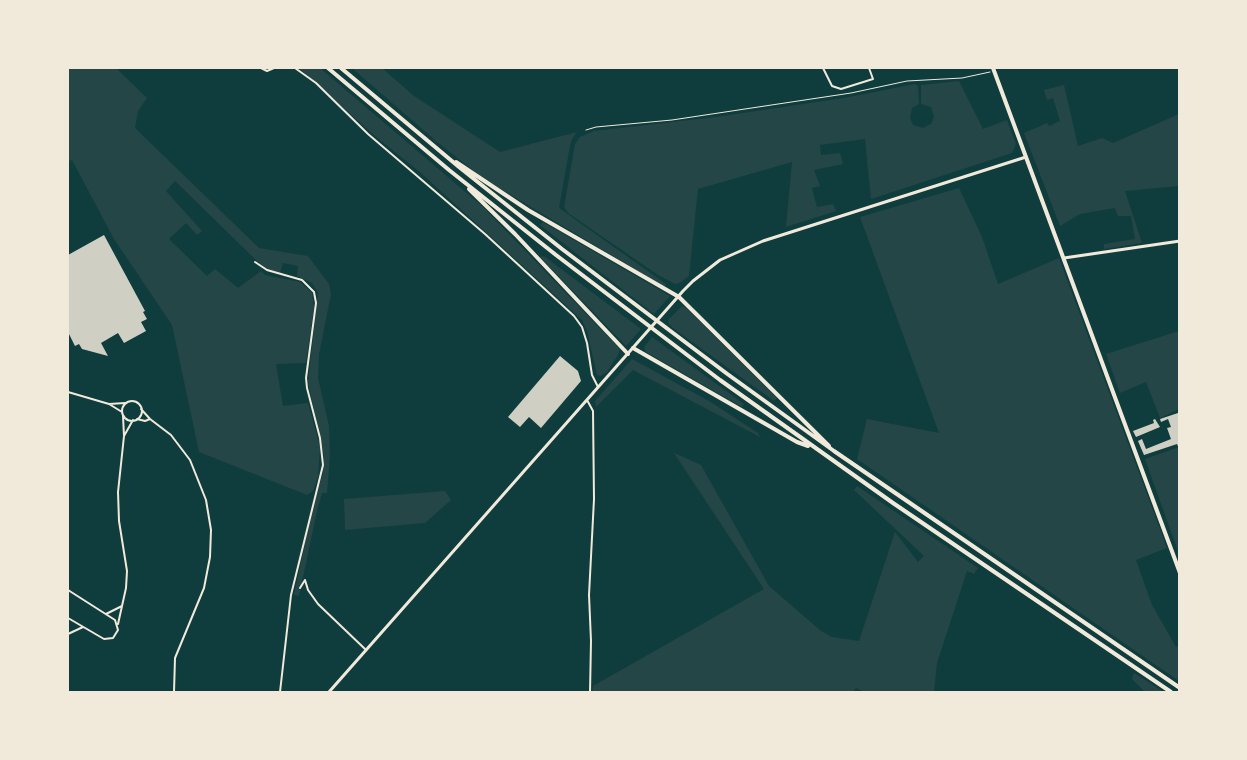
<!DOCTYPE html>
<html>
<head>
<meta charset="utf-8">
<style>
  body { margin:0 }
  #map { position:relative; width:1247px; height:760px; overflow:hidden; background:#0f3d3e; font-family:Helvetica,sans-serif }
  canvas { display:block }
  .frame { position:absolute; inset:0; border:69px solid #f1e9da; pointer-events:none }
</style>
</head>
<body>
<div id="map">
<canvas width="1247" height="760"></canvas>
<div class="frame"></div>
</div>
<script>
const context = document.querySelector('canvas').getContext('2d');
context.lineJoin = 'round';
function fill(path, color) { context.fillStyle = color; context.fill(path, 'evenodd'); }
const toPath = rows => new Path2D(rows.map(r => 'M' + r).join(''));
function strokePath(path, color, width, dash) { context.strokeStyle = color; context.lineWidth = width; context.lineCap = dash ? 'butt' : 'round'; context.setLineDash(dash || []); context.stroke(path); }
fill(toPath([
  [68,68,116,68,147,98,138,111,135,128,259,248,308,256,329,284,331,294,319,354,318,378,329,426,330,455,327,493,322,493,317,511,299,596,294,595,314,500,323,474,324,456,308,382,318,293,312,283,297,276,298,266,283,263,280,273,267,269,259,263,175,181,166,191,202,231,197,235,186,223,169,239,207,276,215,269,238,288,261,271,265,275,300,282,312,293,314,308,306,363,276,364,283,406,308,403,320,447,318,477,313,491,307,495,199,452,172,325,114,239,72,160,68,161],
  [299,68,320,68,483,207,620,349,618,355,607,372,601,376,597,375,587,331,582,320,421,173,375,136],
  [352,68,382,68,414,96,500,152,577,132,572,139,570,146,559,208,666,284,665,287,484,179,436,141],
  [959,81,983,129,1007,120,1016,144,1012,153,871,199,865,139,820,145,821,155,840,153,843,164,814,170,820,186,812,188,817,207,833,204,836,211,786,227,792,162,698,189,689,276,680,283,675,284,658,275,568,213,564,207,575,144,580,137,594,131,716,117,844,98,915,84,918,86,919,104,912,108,910,118,913,125,923,128,931,124,934,117,931,107,921,104,921,85],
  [1064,85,1078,146,1102,138,1113,143,1179,114,1179,186,1125,191,1142,243,1104,249,1104,244,1135,239,1131,216,1118,216,1115,208,1080,214,1060,226,1024,133,1047,123,1049,126,1060,121,1053,98,1047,100,1044,90],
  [959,188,982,237,998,284,1059,258,1167,548,1136,560,1152,605,1176,647,1179,646,1179,681,857,459,867,419,939,433,860,217],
  [543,222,670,296,654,314,540,225],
  [544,256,641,329,628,344,626,346,540,257],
  [682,306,686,308,777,398,774,401,673,328,668,323,669,319],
  [1179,331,1179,409,1160,418,1146,382,1120,393,1106,354],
  [652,337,744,404,742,407,646,352,644,347],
  [632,359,709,401,758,433,760,437,633,370,596,407,595,401],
  [1179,447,1179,554,1145,459],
  [674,453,701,465,769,586,821,631,832,637,859,641,895,532,918,562,924,556,854,490,857,486,978,568,974,574,967,571,937,663,934,692,865,692,856,688,853,692,592,692,593,686,764,589],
  [445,491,451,500,425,523,345,530,344,499],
  [1134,673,1164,692,1145,692,1132,679]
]), '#244646');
fill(toPath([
  [104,235,145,311,143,312,147,319,141,322,146,331,124,343,118,333,101,343,108,356,82,349,79,344,75,346,68,332,68,255],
  [560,356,578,371,581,381,541,428,529,417,520,427,508,417],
  [1178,413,1180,418,1180,451,1177,444,1144,455,1138,441,1142,439,1146,449,1171,439,1167,428,1171,427,1168,419,1161,422,1160,419],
  [1155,419,1160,427,1136,437,1133,431,1154,423,1153,420]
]), '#cfcfc3');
strokePath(toPath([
  [586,130,596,127,672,120,851,93,907,81,962,78,990,72]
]), '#f1e9da', 1);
strokePath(toPath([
  [261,68,267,71,274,68],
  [295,68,316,83,368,134,485,234,574,316,582,327,587,343,592,375,598,387],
  [823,68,832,86,841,89,873,79,869,68],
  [255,262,267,270,302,280,314,292,316,303,306,378,307,388,320,438,323,465,291,595,280,692],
  [68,392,109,404],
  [587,400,593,411,594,499,589,595,591,641,590,692],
  '122 411a10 10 0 1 1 20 0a10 10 0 1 1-20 0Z',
  [122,412,109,404,125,403],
  [123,416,124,436,133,420],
  [137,419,145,421,150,419,141,409],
  [150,419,171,435,190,460,206,500,211,530,210,557,204,588,175,658,174,692],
  [305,580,308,590,318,604,365,649],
  [300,588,305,580],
  [68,590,115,620,118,630,113,638,104,639,68,618],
  [122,606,126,588,127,571,119,521,118,492,124,436],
  [106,614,122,606,118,624],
  [68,631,68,634,83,627]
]), '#f1e9da', 2);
strokePath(toPath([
  [1064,258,1180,241]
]), '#f1e9da', 3);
strokePath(toPath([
  [329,692,683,291,693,281,720,260,763,241,1026,157]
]), '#f1e9da', 3);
strokePath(toPath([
  [993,68,1180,573]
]), '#f1e9da', 4);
strokePath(toPath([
  [328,68,449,170,556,255,720,380,893,503,1171,692],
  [341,68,459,167,562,249,726,373,834,451,1180,688],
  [456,162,528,210,679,297,829,446],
  [469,189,515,234,628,354],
  [633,348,797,442,808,446]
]), '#f1e9da', 4);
</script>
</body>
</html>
